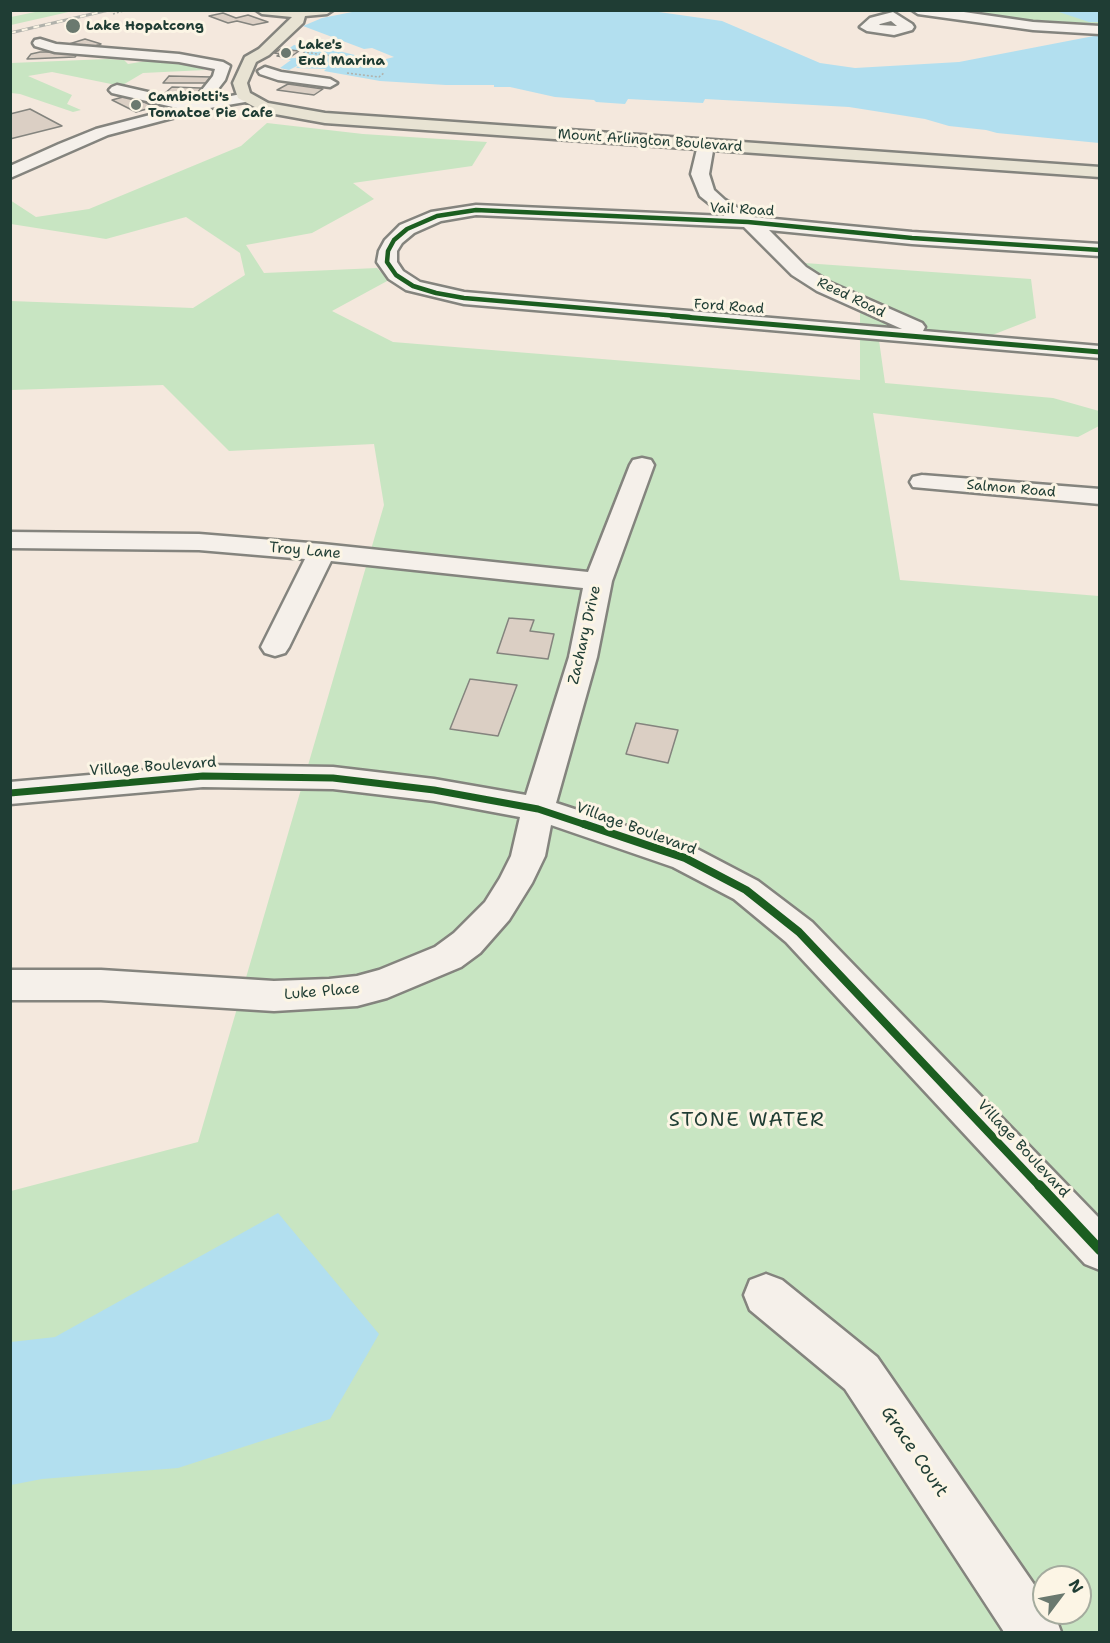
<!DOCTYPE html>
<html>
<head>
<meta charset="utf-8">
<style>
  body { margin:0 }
  #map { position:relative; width:1110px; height:1643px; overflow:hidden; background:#f4e8dd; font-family:"Shantell Sans",sans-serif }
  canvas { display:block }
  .frame { position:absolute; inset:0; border:12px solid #1f3d34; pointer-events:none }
  .north { position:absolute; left:1032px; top:1565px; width:60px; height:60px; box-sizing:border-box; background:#fcf5e5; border:2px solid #a4ab9e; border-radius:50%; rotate:58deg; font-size:16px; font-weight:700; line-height:24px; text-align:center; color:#1f3d34 }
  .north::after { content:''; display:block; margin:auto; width:21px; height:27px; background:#6a796f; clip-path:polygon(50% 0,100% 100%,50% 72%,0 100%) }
</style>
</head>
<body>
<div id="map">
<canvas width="1110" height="1643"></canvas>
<div class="frame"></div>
<div class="north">N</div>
</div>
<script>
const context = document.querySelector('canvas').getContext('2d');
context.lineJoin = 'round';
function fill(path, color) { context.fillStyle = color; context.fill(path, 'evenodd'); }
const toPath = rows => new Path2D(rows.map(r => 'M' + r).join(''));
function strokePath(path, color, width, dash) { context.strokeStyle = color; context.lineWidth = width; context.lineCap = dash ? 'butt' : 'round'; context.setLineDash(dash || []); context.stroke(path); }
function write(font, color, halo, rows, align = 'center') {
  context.font = font + ' "Shantell Sans",sans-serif'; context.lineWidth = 6; context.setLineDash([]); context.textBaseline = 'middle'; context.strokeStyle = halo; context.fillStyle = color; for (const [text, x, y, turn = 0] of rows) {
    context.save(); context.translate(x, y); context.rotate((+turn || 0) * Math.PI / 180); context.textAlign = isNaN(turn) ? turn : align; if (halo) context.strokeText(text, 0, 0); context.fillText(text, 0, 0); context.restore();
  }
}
fill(toPath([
  [40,11,73,11,11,25,11,17],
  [947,11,1099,11,1099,34],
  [170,57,205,70,143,73,121,86,52,72,28,76,72,95,67,104,81,110,73,112,20,94,11,93,11,63,107,59,124,60,128,64],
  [267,123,363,134,487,142,472,166,353,183,374,199,312,233,246,245,264,273,377,268,389,280,332,311,393,342,860,380,860,304,790,262,1031,279,1036,318,982,339,877,326,885,383,1053,398,1099,411,1099,426,1078,437,873,413,900,580,1099,596,1099,1632,11,1632,11,1191,198,1142,384,505,374,444,229,451,163,385,11,390,11,301,193,308,245,275,240,253,186,217,106,239,11,224,10,200,36,217,89,209,241,146],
  [1044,1577,1080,1577,1080,1613,1044,1613]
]), '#c8e5c2');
fill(toPath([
  [362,10,644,10,666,13,722,21,820,63,855,68,959,62,1099,35,1099,143,997,133,986,130,949,126,925,119,849,107,705,99,703,103,628,99,625,104,596,102,594,100,555,97,510,87,494,87,494,85,446,85,380,81,324,71,326,69,296,68,299,65,289,70,280,68,291,60,280,59,295,58,304,52,288,49,294,45,339,51,378,61,394,57,372,48,364,49,303,26,322,18],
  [1056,11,1099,11,1099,22,1089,22],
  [278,1213,379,1334,330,1419,178,1468,42,1479,11,1485,11,1342,55,1337]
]), '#b2dfef');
const building = toPath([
  [223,13,236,18,248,15,268,22,253,25,237,21,228,23,209,16,223,13],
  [85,39,98,43,101,44,92,47,69,44,85,39],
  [281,49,299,51,289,58,277,56,281,54,274,53,281,49],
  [40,52,79,52,75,57,27,59,31,54,40,52],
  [169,76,212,77,207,83,163,83,169,76],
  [288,84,323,89,314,95,277,90,288,84],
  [172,87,201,88,195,96,164,94,172,87],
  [123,97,137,98,154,107,136,112,112,100,123,97],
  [30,109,62,126,10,139,10,114,30,109],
  [509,618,534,620,530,631,554,634,548,659,497,653,509,618],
  [470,679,517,685,498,736,450,729,470,679],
  [636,723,678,730,668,763,626,754,636,723]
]);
fill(building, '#dbcfc4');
strokePath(building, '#84847e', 1.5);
const minor = toPath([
  [912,10,950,10,1033,22,1100,26,1100,34,1033,30,918,14,912,10],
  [893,12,912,24,914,27,912,30,894,35,867,31,860,27,870,18,893,12],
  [891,21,897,26,879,25,880,24,891,21],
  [40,39,56,44,179,54,223,62,230,66,225,80,211,98,206,100,198,95,213,76,215,69,179,62,55,52,35,46,33,43,35,40,40,39],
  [265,67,281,72,330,79,337,83,330,87,278,80,260,74,258,71,265,67],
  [117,85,196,103,246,93,254,98,251,101,210,108,108,135,10,178,10,166,59,144,96,129,177,108,112,93,109,90,112,87,117,85],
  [706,140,714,145,709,174,714,190,725,200,753,217,912,232,1100,244,1100,256,912,244,769,230,806,267,831,283,922,323,925,327,923,331,1100,346,1100,358,464,304,406,290,389,279,377,262,379,251,385,240,400,225,431,212,476,205,725,216,700,196,691,174,698,145,706,140],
  [476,215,744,227,792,275,817,291,902,329,464,292,420,282,403,271,397,262,397,251,402,243,414,233,441,221,476,215],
  [642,458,651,460,654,465,612,581,597,657,556,803,697,849,758,881,812,922,1100,1219,1100,1270,1085,1264,786,942,734,899,673,867,551,825,545,856,532,883,509,920,480,953,461,967,387,998,357,1006,274,1011,101,1000,10,1000,10,970,101,970,274,981,329,979,357,976,379,970,435,947,454,933,485,902,500,878,511,856,520,817,434,801,333,789,203,787,10,804,10,782,203,765,333,767,434,779,526,795,569,657,583,588,331,561,289,647,285,653,275,656,265,653,261,647,305,559,199,550,10,548,10,532,199,534,322,544,588,572,630,465,633,460,642,458],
  [922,475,1100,489,1100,504,913,487,910,482,913,477,922,475],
  [766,1274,782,1280,877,1357,1044,1599,1044,1613,1054,1613,1061,1632,1004,1632,845,1389,750,1310,744,1295,750,1280,766,1274]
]);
const major = toPath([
  [256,10,333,10,327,14,305,16,303,23,269,55,256,62,247,83,250,93,268,103,325,113,1100,167,1100,177,325,123,264,112,238,98,233,83,245,57,259,49,292,17,262,14,256,10]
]);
strokePath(minor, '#84847e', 5);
strokePath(major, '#84847e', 5);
strokePath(toPath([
  [113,14,127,10],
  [303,52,354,59,349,62],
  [347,73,379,77,385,72]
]), '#b0b1ab', 1.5, [2, 2]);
fill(minor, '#f5f0ea');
fill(major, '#e8e3d3');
const rail = toPath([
  [10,33,109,10]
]);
strokePath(rail, '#b0b1ab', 3);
strokePath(rail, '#fcf5e5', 2, [6]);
strokePath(toPath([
  [690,317,464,298,436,293,413,286,396,275,387,262,388,251,394,240,407,229,437,216,476,210,748,222,912,238,1100,250]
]), '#1b5e20', 4.5);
strokePath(toPath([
  [672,316,1100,352]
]), '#1b5e20', 5);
strokePath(toPath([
  [10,793,203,776,333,778,434,790,538,809,589,826]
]), '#1b5e20', 7);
strokePath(toPath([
  [584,824,685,858,746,890,799,932,1040,1187]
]), '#1b5e20', 8);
strokePath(toPath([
  [1039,1185,1100,1250]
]), '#1b5e20', 10);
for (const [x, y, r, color] of [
  [73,26,8,"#6a796f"],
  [286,53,6,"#6a796f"],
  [136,105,6,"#6a796f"]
]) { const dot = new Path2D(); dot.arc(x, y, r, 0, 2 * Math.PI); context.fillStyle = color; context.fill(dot); strokePath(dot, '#fcf5e5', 2); }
write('bold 14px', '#1f3d34', '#fcf5e5', [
  ["Lake Hopatcong",86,26],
  ["Lake's",298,45],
  ["End Marina",298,61],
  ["Cambiotti's",148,97],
  ["Tomatoe Pie Cafe",148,113]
], 'left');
write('14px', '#1f3d34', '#fcf5e5', [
  ["Mount Arlington Boulevard",650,141,4],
  ["Vail Road",742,210,3],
  ["Reed Road",851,298,26],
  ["Ford Road",729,307,4],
  ["Salmon Road",1011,489,5]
]);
write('15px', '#1f3d34', '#fcf5e5', [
  ["Troy Lane",305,551,5],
  ["Zachary Drive",585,635,-77],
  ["Village Boulevard",153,767,-4],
  ["Village Boulevard",636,829,20],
  ["Luke Place",322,992,-5],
  ["Village Boulevard",1023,1149,47]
]);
write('18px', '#1f3d34', '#fcf5e5', [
  ["Grace Court",914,1452,56]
]);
context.letterSpacing = '1.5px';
write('20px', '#1f3d34', '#fcf5e5', [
  ["STONE WATER",747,1121]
]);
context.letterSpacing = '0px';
</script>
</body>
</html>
